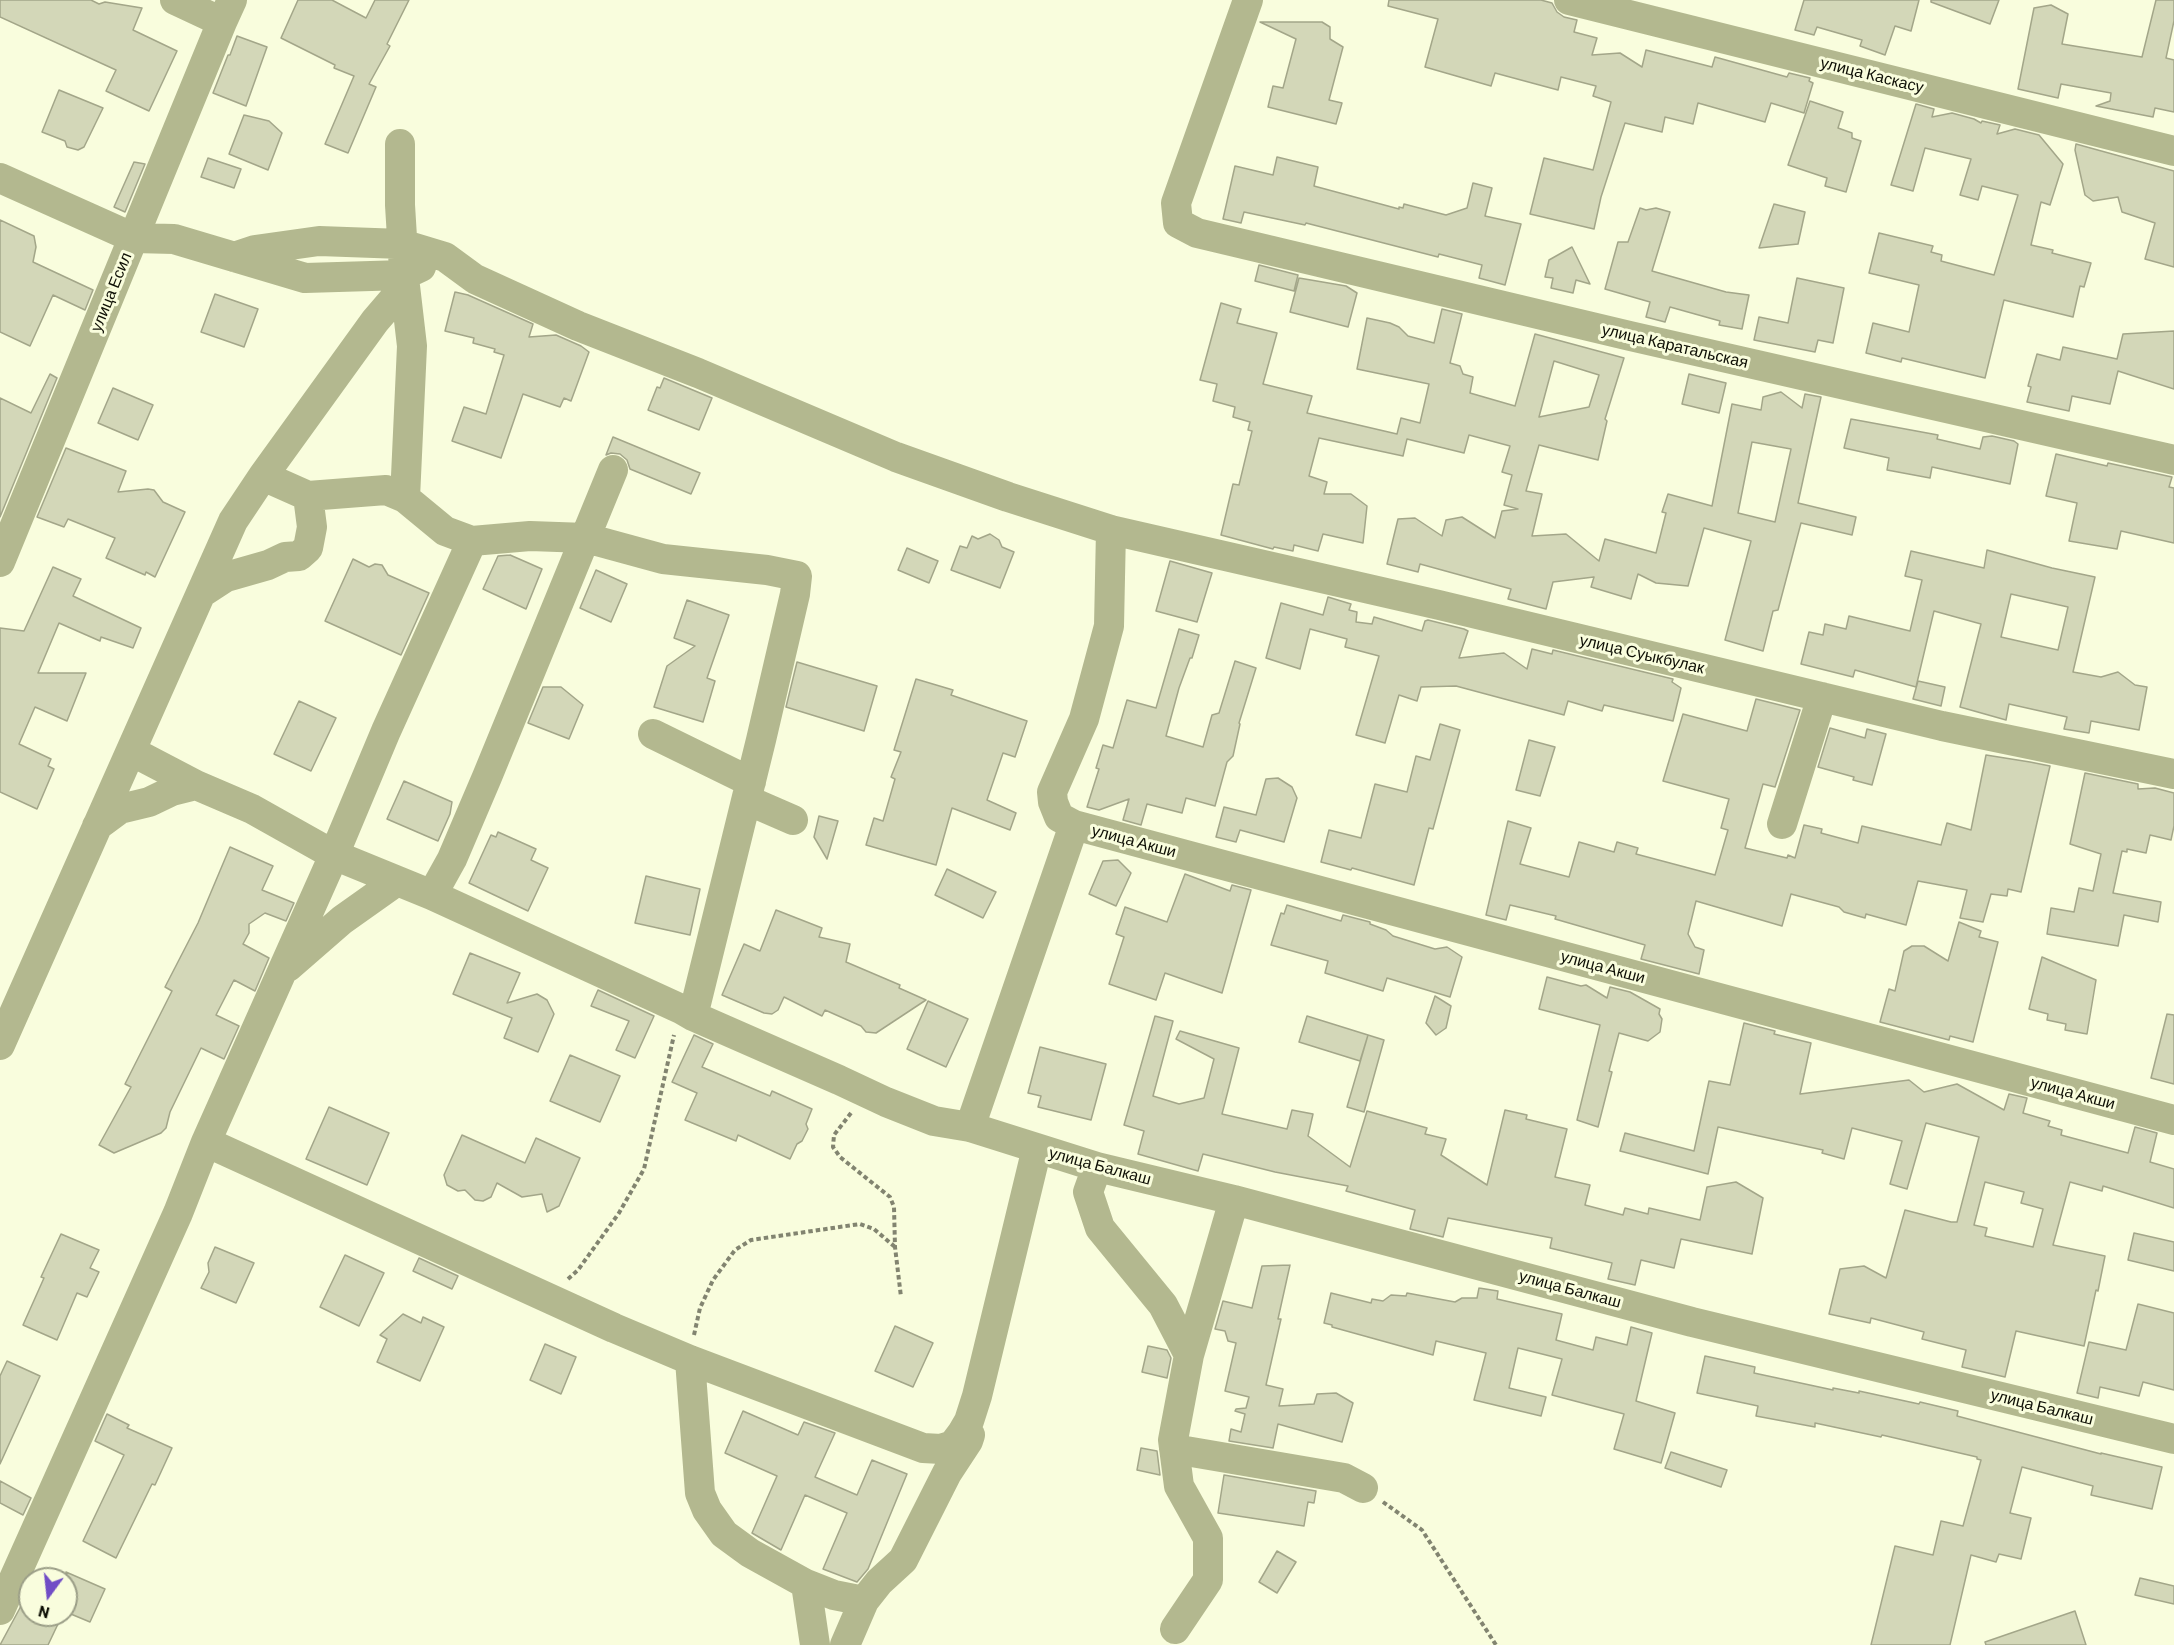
<!DOCTYPE html>
<html>
<head>
<meta charset="utf-8">
<style>
  body { margin:0 }
  #map { position:relative; width:2174px; height:1645px; overflow:hidden; background:#f9fddd; font-family:Barlow,sans-serif }
  canvas { display:block }
  .north { position:absolute; left:18px; top:1567px; width:60px; height:60px; box-sizing:border-box; background:#f9fddd; border:2px solid #9b9e87; border-radius:50%; rotate:195deg; font-size:16px; font-weight:700; line-height:24px; text-align:center; color:#0e0f05 }
  .north::after { content:''; display:block; margin:auto; width:21px; height:27px; background:#714dc6; clip-path:polygon(50% 0,100% 100%,50% 72%,0 100%) }
</style>
</head>
<body>
<div id="map">
<canvas width="2174" height="1645"></canvas>
<div class="north">N</div>
</div>
<script>
const context = document.querySelector('canvas').getContext('2d');
context.lineJoin = 'round';
function fill(path, color) { context.fillStyle = color; context.fill(path, 'evenodd'); }
const toPath = rows => new Path2D(rows.map(r => 'M' + r).join(''));
function strokePath(path, color, width, dash) { context.strokeStyle = color; context.lineWidth = width; context.lineCap = dash ? 'butt' : 'round'; context.setLineDash(dash || []); context.stroke(path); }
function write(font, color, halo, rows, align = 'center') {
  context.font = font + ' Barlow,sans-serif'; context.lineWidth = 6; context.setLineDash([]); context.textBaseline = 'middle'; context.strokeStyle = halo; context.fillStyle = color; for (const [text, x, y, turn = 0] of rows) {
    context.save(); context.translate(x, y); context.rotate((+turn || 0) * Math.PI / 180); context.textAlign = isNaN(turn) ? turn : align; if (halo) context.strokeText(text, 0, 0); context.fillText(text, 0, 0); context.restore();
  }
}
const building = toPath([
  [0,0,91,0,99,4,105,2,142,8,133,30,177,51,149,111,106,91,116,70,0,17,0,0],
  [298,0,332,0,366,18,375,0,409,0,387,44,390,46,369,84,376,87,348,153,325,144,354,76,334,68,335,65,281,38,298,0],
  [1389,0,1541,0,1552,3,1557,12,1564,17,1577,20,1574,32,1597,38,1592,55,1620,53,1642,67,1646,50,1712,67,1715,57,1787,77,1789,73,1810,78,1809,81,1813,83,1804,113,1771,103,1765,122,1698,103,1693,124,1665,117,1662,132,1625,123,1601,197,1594,229,1530,214,1544,158,1593,170,1611,102,1593,96,1596,86,1561,77,1558,90,1495,73,1491,86,1425,67,1438,19,1388,6,1389,0],
  [1804,0,1919,0,1911,31,1895,26,1885,55,1860,46,1862,40,1817,27,1814,35,1795,30,1804,0],
  [1931,0,1999,0,1990,24,1931,2,1931,0],
  [2156,0,2174,0,2174,21,2166,58,2174,60,2174,112,2155,108,2153,117,2096,106,2110,101,2111,93,2061,84,2058,98,2018,89,2034,8,2051,5,2068,14,2062,44,2142,57,2156,0],
  [1260,22,1322,22,1330,27,1330,39,1343,47,1329,100,1342,103,1336,124,1268,107,1273,86,1283,88,1296,39,1260,22],
  [237,36,267,47,246,106,213,93,228,55,230,55,237,36],
  [59,90,103,108,84,147,78,150,67,147,65,141,42,132,59,90],
  [1810,101,1843,112,1838,128,1852,133,1852,138,1861,141,1846,192,1825,186,1827,178,1788,165,1810,101],
  [1916,104,1934,109,1932,117,1952,113,1974,119,1981,123,1982,121,2000,125,1997,134,2015,129,2039,135,2063,164,2050,205,2041,202,2031,245,2053,250,2052,253,2091,263,2084,287,2080,286,2073,317,2004,300,1985,378,1902,358,1901,362,1866,353,1873,323,1909,332,1919,285,1869,273,1879,233,1933,246,1931,252,1942,255,1941,261,1994,275,2018,195,1982,186,1978,200,1960,195,1971,159,1925,148,1913,191,1891,185,1916,104],
  [244,115,269,121,282,133,268,170,229,154,244,115],
  [2076,144,2174,171,2174,267,2145,259,2155,223,2122,212,2118,197,2093,201,2085,195,2075,150,2076,144],
  [1277,157,1318,167,1314,186,1399,209,1399,207,1403,208,1404,204,1446,215,1467,208,1473,183,1492,188,1485,216,1521,224,1505,285,1479,278,1482,265,1439,254,1438,257,1306,223,1305,225,1244,212,1241,223,1223,219,1235,166,1273,175,1277,157],
  [208,158,241,169,234,188,201,177,208,158],
  [134,162,145,164,125,212,114,207,134,162],
  [1774,204,1805,212,1798,244,1759,248,1774,204],
  [1640,208,1646,210,1656,208,1670,212,1652,271,1726,292,1749,295,1742,329,1719,325,1720,321,1670,307,1665,322,1646,317,1650,302,1605,289,1618,242,1628,242,1640,208],
  [0,220,34,236,36,247,33,262,93,290,85,310,53,295,30,346,0,332,0,220],
  [1572,247,1590,284,1576,280,1573,293,1551,288,1553,278,1545,277,1549,260,1572,247],
  [1259,265,1298,275,1294,291,1255,281,1259,265],
  [1299,278,1346,286,1357,293,1348,327,1290,312,1299,278],
  [1797,278,1844,288,1833,343,1818,340,1815,352,1754,340,1759,317,1788,323,1797,278],
  [455,292,468,295,533,324,529,337,556,335,581,346,589,352,571,401,564,398,560,407,523,394,501,458,452,441,464,407,486,414,504,355,494,352,495,349,473,343,474,338,445,331,455,292],
  [215,294,258,309,244,347,201,332,215,294],
  [1221,303,1241,309,1237,323,1277,333,1263,384,1312,396,1307,413,1397,434,1401,418,1420,423,1429,384,1357,369,1367,318,1390,323,1399,327,1408,336,1434,343,1442,309,1462,314,1450,363,1460,366,1463,374,1473,377,1470,393,1515,406,1535,334,1624,358,1605,419,1607,421,1598,460,1539,445,1526,491,1542,494,1532,536,1566,534,1599,561,1605,539,1656,553,1666,513,1662,512,1668,494,1712,506,1732,404,1761,410,1763,397,1781,392,1802,408,1805,394,1821,397,1798,503,1856,517,1852,535,1801,523,1778,610,1773,611,1763,651,1725,640,1751,541,1704,528,1688,586,1656,583,1638,574,1631,599,1591,587,1594,577,1553,582,1546,609,1508,599,1511,589,1420,564,1418,572,1387,564,1398,519,1415,518,1442,536,1446,520,1462,517,1495,538,1502,511,1518,509,1504,505,1512,475,1502,472,1510,446,1469,435,1464,453,1407,439,1403,456,1319,438,1309,476,1327,482,1324,494,1351,494,1367,506,1363,543,1323,534,1318,551,1294,545,1293,551,1274,547,1273,549,1221,535,1233,484,1239,485,1252,431,1248,430,1250,422,1233,417,1235,407,1213,401,1217,384,1200,380,1221,303],
  [1554,361,1599,375,1589,407,1539,417,1554,361],
  [1752,442,1791,449,1775,522,1738,513,1752,442],
  [2174,331,2174,389,2118,371,2110,404,2072,396,2069,411,2027,402,2031,387,2028,386,2037,354,2060,360,2063,347,2117,359,2123,334,2174,331],
  [50,374,57,378,0,517,0,398,31,413,50,374],
  [1689,374,1726,383,1719,413,1682,404,1689,374],
  [664,378,712,398,699,430,648,410,657,387,660,388,664,378],
  [113,388,153,405,138,440,98,423,113,388],
  [1851,419,1938,435,1937,439,1980,449,1983,437,1992,436,2014,441,2018,444,2010,484,1932,467,1930,478,1887,470,1889,458,1844,448,1851,419],
  [613,437,700,473,691,494,630,469,627,460,620,454,611,453,606,455,613,437],
  [66,448,126,471,118,492,148,489,154,490,163,502,185,512,155,577,146,572,145,575,106,558,115,538,68,519,64,527,37,517,66,448],
  [2056,454,2107,466,2108,463,2172,477,2169,487,2174,488,2174,543,2121,531,2117,549,2069,541,2077,503,2046,496,2056,454],
  [990,534,999,540,1002,547,1014,552,1000,588,951,570,960,546,967,548,972,536,978,539,990,534],
  [907,548,938,561,929,583,898,570,907,548],
  [1987,550,2052,568,2095,577,2073,672,2101,677,2118,672,2135,685,2147,687,2139,730,2091,721,2089,733,2064,729,2067,717,2009,704,2006,720,1960,707,1981,624,1934,611,1916,687,1855,670,1853,677,1801,664,1809,632,1823,635,1825,624,1846,629,1849,616,1910,631,1922,580,1905,576,1911,551,1984,568,1987,550],
  [2011,594,2068,607,2058,650,2001,637,2011,594],
  [510,555,542,569,526,609,483,589,498,556,510,555],
  [353,559,369,567,375,564,382,565,388,575,429,593,401,655,325,621,353,559],
  [1170,561,1212,573,1197,622,1156,611,1170,561],
  [53,567,81,579,73,596,141,628,133,648,101,637,100,641,59,623,38,673,86,673,67,721,35,707,19,744,51,759,48,766,54,769,37,809,0,792,0,628,24,631,53,567],
  [596,570,627,584,611,622,580,608,596,570],
  [1328,597,1351,604,1349,610,1357,612,1356,622,1372,624,1374,617,1422,631,1425,621,1428,620,1464,629,1468,631,1459,658,1504,653,1527,669,1532,649,1552,654,1553,650,1673,679,1672,682,1681,688,1673,721,1604,705,1602,711,1568,701,1564,715,1456,686,1421,687,1417,701,1399,695,1385,743,1356,735,1379,656,1345,647,1347,639,1310,629,1300,669,1266,658,1281,603,1323,615,1328,597],
  [687,600,729,615,707,678,715,681,703,722,654,707,667,666,695,646,674,638,687,600],
  [1179,629,1199,635,1192,658,1190,658,1179,688,1166,736,1203,747,1212,715,1219,713,1235,661,1256,668,1239,723,1240,724,1233,756,1227,762,1215,806,1186,798,1182,813,1147,804,1141,825,1123,820,1129,799,1099,810,1087,807,1099,769,1096,768,1103,745,1113,748,1127,700,1156,708,1179,629],
  [797,662,877,686,864,731,786,707,797,662],
  [916,679,953,690,951,695,1027,721,1015,757,1003,753,987,800,1016,813,1010,830,952,808,936,865,866,845,874,818,883,821,895,779,891,777,901,752,894,750,916,679],
  [1918,681,1945,687,1941,706,1913,699,1918,681],
  [543,687,561,687,583,705,569,739,528,723,543,687],
  [1756,699,1800,710,1775,787,1763,784,1745,848,1787,858,1788,855,1795,858,1804,825,1822,829,1821,833,1858,843,1862,826,1941,845,1947,823,1971,830,1986,755,2030,762,2050,766,2021,892,2008,889,2007,896,1991,894,1983,922,1960,918,1967,890,1918,881,1906,925,1866,914,1865,918,1844,912,1839,907,1791,894,1782,926,1696,901,1688,934,1695,947,1704,950,1699,974,1641,959,1645,945,1555,919,1556,916,1510,905,1506,920,1486,915,1508,821,1531,828,1520,864,1569,877,1579,842,1614,852,1617,842,1638,848,1636,854,1715,875,1728,830,1721,828,1729,799,1663,781,1683,714,1747,731,1756,699],
  [299,701,336,718,311,771,274,754,299,701],
  [1440,724,1460,730,1433,829,1429,828,1414,885,1352,868,1351,870,1321,862,1329,830,1361,838,1375,784,1407,792,1416,756,1430,760,1440,724],
  [1830,728,1865,738,1867,729,1886,734,1872,785,1853,780,1854,777,1818,767,1830,728],
  [1529,740,1555,747,1540,796,1516,790,1529,740],
  [2085,773,2138,784,2138,789,2155,788,2174,793,2174,826,2171,840,2150,835,2146,853,2127,849,2127,852,2122,851,2113,893,2161,902,2158,922,2124,915,2118,946,2047,934,2051,908,2074,912,2079,888,2093,891,2101,854,2070,844,2085,773],
  [1278,778,1292,787,1297,798,1284,842,1240,830,1236,842,1216,837,1224,807,1256,815,1266,779,1278,778],
  [404,781,452,802,450,814,438,841,387,819,404,781],
  [819,816,838,821,827,859,814,837,819,816],
  [498,832,536,849,531,860,548,868,528,911,469,883,491,835,496,837,498,832],
  [230,847,273,866,262,890,294,903,286,921,265,913,249,924,249,933,243,944,269,958,255,991,234,980,216,1015,239,1026,224,1059,201,1048,170,1112,166,1128,161,1133,114,1153,99,1145,131,1087,125,1084,172,991,165,987,198,923,230,847],
  [1118,860,1131,873,1116,906,1089,894,1103,861,1118,860],
  [947,869,996,892,983,918,935,895,947,869],
  [1185,874,1230,891,1232,885,1251,890,1222,993,1165,973,1156,1000,1109,984,1124,937,1116,934,1125,907,1167,922,1185,874],
  [646,876,700,889,690,935,635,923,646,876],
  [1287,905,1341,921,1343,915,1370,922,1370,924,1386,930,1393,936,1435,949,1447,947,1462,957,1450,997,1387,978,1383,991,1325,973,1328,961,1271,945,1281,913,1284,914,1287,905],
  [776,910,822,928,819,937,850,944,846,962,900,985,899,988,926,1000,876,1033,866,1032,861,1026,825,1010,822,1016,784,997,778,1010,772,1014,764,1013,722,995,744,944,760,951,776,910],
  [1959,922,1981,931,1979,937,1998,942,1973,1042,1950,1036,1949,1040,1880,1022,1889,989,1895,991,1904,951,1912,946,1924,946,1948,961,1959,922],
  [470,953,520,973,507,1003,537,994,547,1000,554,1014,538,1052,504,1038,512,1018,453,994,470,953],
  [2042,957,2096,980,2087,1034,2065,1030,2066,1024,2047,1020,2048,1014,2029,1009,2042,957],
  [1547,977,1581,986,1586,985,1607,998,1610,987,1630,992,1660,1009,1659,1014,1662,1019,1660,1032,1648,1041,1619,1033,1609,1071,1612,1072,1598,1127,1577,1120,1600,1025,1539,1009,1547,977],
  [598,990,654,1016,635,1058,616,1050,629,1021,591,1006,598,990],
  [1435,996,1451,1006,1446,1028,1436,1035,1426,1023,1435,996],
  [928,1001,968,1019,946,1067,907,1049,928,1001],
  [2167,1014,2174,1015,2174,1084,2151,1078,2167,1014],
  [1155,1016,1173,1021,1153,1096,1179,1104,1204,1098,1214,1059,1176,1039,1180,1031,1239,1048,1222,1114,1287,1129,1292,1110,1313,1114,1308,1136,1350,1167,1367,1111,1427,1128,1425,1134,1446,1139,1441,1155,1487,1185,1505,1110,1527,1115,1526,1119,1567,1129,1555,1177,1590,1185,1585,1205,1623,1215,1625,1208,1648,1214,1649,1208,1700,1220,1707,1187,1736,1182,1763,1198,1752,1254,1681,1239,1674,1268,1641,1260,1635,1285,1608,1279,1612,1263,1550,1248,1552,1238,1448,1218,1443,1237,1410,1229,1415,1210,1346,1191,1348,1186,1275,1172,1203,1154,1198,1171,1138,1154,1144,1131,1124,1125,1155,1016],
  [1307,1016,1368,1035,1360,1061,1299,1042,1307,1016],
  [1744,1023,1775,1031,1774,1034,1811,1043,1800,1094,1909,1080,1924,1092,1957,1084,2004,1110,2009,1094,2027,1098,2023,1113,2050,1121,2048,1126,2062,1130,2061,1135,2128,1153,2135,1127,2157,1133,2150,1162,2174,1169,2174,1208,2103,1186,2102,1191,2070,1182,2053,1245,2105,1256,2098,1291,2096,1290,2084,1346,2016,1331,2005,1377,1962,1367,1966,1350,1922,1339,1924,1332,1871,1318,1870,1323,1829,1314,1840,1269,1864,1266,1886,1278,1905,1210,1951,1222,1957,1222,1979,1137,1926,1123,1907,1189,1890,1184,1902,1141,1852,1128,1844,1159,1822,1153,1823,1150,1718,1127,1708,1174,1620,1151,1625,1133,1694,1151,1709,1081,1730,1085,1744,1023],
  [1985,1182,2024,1192,2021,1203,2043,1209,2033,1247,1985,1236,1987,1228,1974,1225,1985,1182],
  [694,1035,713,1044,702,1067,770,1096,772,1091,812,1109,806,1124,808,1129,802,1141,797,1144,790,1159,738,1135,736,1141,685,1120,697,1093,672,1082,694,1035],
  [1368,1035,1384,1040,1364,1112,1347,1107,1368,1035],
  [1040,1047,1106,1064,1091,1120,1038,1107,1041,1096,1028,1093,1040,1047],
  [570,1055,620,1076,600,1122,550,1101,570,1055],
  [329,1107,389,1133,367,1185,306,1159,329,1107],
  [462,1135,525,1163,536,1138,580,1158,559,1206,547,1212,542,1194,522,1197,497,1183,491,1197,483,1201,475,1200,465,1190,458,1191,447,1185,444,1175,462,1135],
  [2134,1233,2174,1242,2174,1271,2128,1260,2134,1233],
  [61,1234,99,1250,90,1268,99,1272,87,1297,77,1293,57,1340,23,1325,44,1278,41,1277,61,1234],
  [215,1247,254,1263,236,1303,201,1288,209,1272,208,1263,215,1247],
  [345,1255,384,1273,359,1326,320,1307,345,1255],
  [419,1258,458,1276,452,1289,413,1271,419,1258],
  [1290,1265,1278,1319,1281,1319,1266,1385,1283,1389,1279,1406,1314,1404,1317,1394,1336,1393,1353,1403,1342,1442,1278,1424,1273,1448,1229,1441,1231,1429,1241,1432,1245,1414,1235,1411,1236,1409,1246,1408,1249,1397,1225,1391,1236,1343,1228,1341,1225,1331,1215,1329,1223,1301,1252,1308,1262,1266,1290,1265],
  [1479,1288,1498,1291,1497,1299,1562,1314,1556,1340,1593,1350,1596,1337,1627,1345,1631,1327,1652,1333,1636,1401,1675,1413,1661,1463,1614,1449,1624,1414,1552,1395,1562,1359,1518,1348,1509,1388,1546,1397,1541,1416,1474,1400,1486,1353,1436,1341,1433,1355,1332,1327,1332,1325,1324,1323,1331,1293,1371,1303,1372,1299,1383,1301,1391,1295,1406,1296,1407,1293,1455,1302,1462,1298,1477,1298,1479,1288],
  [2138,1304,2174,1313,2174,1390,2143,1382,2139,1396,2100,1387,2098,1398,2077,1393,2089,1342,2126,1350,2138,1304],
  [403,1314,421,1323,423,1317,444,1327,420,1381,377,1362,387,1339,380,1335,403,1314],
  [895,1326,933,1343,913,1387,875,1371,895,1326],
  [545,1344,576,1357,561,1394,530,1380,545,1344],
  [1148,1346,1167,1350,1171,1358,1167,1378,1142,1372,1148,1346],
  [1705,1356,1755,1367,1754,1373,1833,1390,1833,1388,1859,1393,1859,1391,1919,1404,1920,1402,1958,1411,1957,1416,2101,1454,2101,1453,2162,1467,2152,1509,2091,1495,2093,1486,2022,1467,2010,1513,2031,1518,2021,1559,1999,1554,1996,1562,1971,1555,1950,1645,1871,1645,1895,1546,1933,1555,1941,1521,1963,1526,1981,1460,1977,1459,1977,1457,1882,1435,1881,1437,1815,1423,1815,1427,1756,1416,1758,1406,1697,1393,1705,1356],
  [7,1361,40,1376,0,1464,0,1376,7,1361],
  [743,1411,798,1435,804,1422,835,1433,815,1477,857,1495,872,1460,907,1474,868,1569,857,1582,823,1569,847,1513,805,1495,781,1550,752,1533,777,1476,725,1453,743,1411],
  [107,1414,129,1425,127,1428,172,1448,155,1485,152,1484,116,1558,83,1541,124,1455,95,1441,107,1414],
  [1141,1448,1157,1451,1160,1475,1137,1470,1141,1448],
  [1671,1452,1727,1470,1721,1487,1665,1468,1671,1452],
  [1224,1475,1316,1491,1314,1503,1308,1502,1304,1526,1218,1513,1224,1475],
  [0,1481,31,1498,23,1515,0,1503,0,1481],
  [1277,1551,1296,1562,1277,1593,1259,1582,1277,1551],
  [66,1572,105,1589,90,1622,66,1612,66,1572],
  [2140,1578,2174,1586,2174,1604,2135,1595,2140,1578],
  [21,1606,30,1610,30,1615,40,1615,58,1624,48,1645,0,1645,21,1606],
  [2075,1611,2086,1645,1986,1645,1985,1642,2075,1611]
]);
fill(building, '#d3d7b8');
strokePath(building, '#a3a689', 1.5);
strokePath(toPath([
  [851,1113,834,1135,833,1147,840,1157,890,1197,894,1207,895,1247,901,1297],
  [568,1279,578,1270,619,1213,644,1169,674,1035],
  [694,1335,700,1308,713,1280,735,1250,751,1240,860,1224,874,1229,895,1247],
  [1383,1502,1422,1530,1496,1645]
]), '#828470', 4, [4.5, 3]);
strokePath(toPath([
  [175,0,222,22,232,0],
  [1248,0,1176,203,1178,223,1197,233,1630,336,2174,460],
  [1569,0,2174,151],
  [0,178,134,238,174,239,305,278,404,275,421,267],
  [234,257,255,250,319,241,402,244,445,257,475,279,578,326,698,373,896,457,1008,497,1111,530,1439,605,1942,726,2174,774],
  [405,286,412,346,405,498],
  [263,476,308,496,386,490,405,498,445,531,472,541,530,536,586,538,663,559,767,570,797,576,795,594,761,740,693,1016],
  [1111,530,1109,626,1084,719,1052,792,1053,802,1059,817,1074,825,2174,1120],
  [0,562,222,22],
  [203,592,226,577,268,565,285,557,299,556,308,548,312,527,308,496],
  [653,734,751,782],
  [131,751,196,785],
  [747,800,793,820],
  [1782,824,1822,697],
  [97,826,120,809,149,802,172,791,196,785,252,809,334,855,432,895,681,1009,693,1016,839,1080,886,1102,934,1121,970,1127,1097,1167,1234,1200,1692,1322,2174,1439],
  [432,895,452,859,487,777,613,470],
  [288,967,342,920,397,881],
  [0,1045,233,521,263,476,375,321,405,286,400,205,400,144],
  [970,1127,1074,825],
  [206,1142,614,1328,690,1360,923,1448,941,1449,953,1445,962,1433,969,1421,977,1396,1037,1148],
  [1097,1167,1088,1192,1100,1228,1163,1305,1189,1355],
  [690,1360,700,1493,707,1510,724,1534,750,1553,806,1584,815,1645],
  [1174,1449,1344,1478,1363,1488],
  [806,1584,834,1595,864,1601],
  [0,1610,178,1213,206,1142,334,855,386,731,472,541],
  [1175,1629,1208,1580,1208,1538,1179,1486,1173,1440,1189,1355,1234,1200],
  [845,1645,864,1601,879,1582,903,1560,947,1473,968,1441,970,1435]
]), '#b3b88f', 30);
write('16px', '#0e0f05', '#f9fddd', [
  ["улица Каскасу",1872,75,14],
  ["улица Есил",111,292,-68],
  ["улица Каратальская",1675,346,13],
  ["улица Суыкбулак",1642,654,13],
  ["улица Акши",1134,841,15],
  ["улица Акши",1603,967,15],
  ["улица Акши",2073,1093,15],
  ["улица Балкаш",1100,1166,15],
  ["улица Балкаш",1570,1289,15],
  ["улица Балкаш",2042,1407,14]
]);
</script>
</body>
</html>
